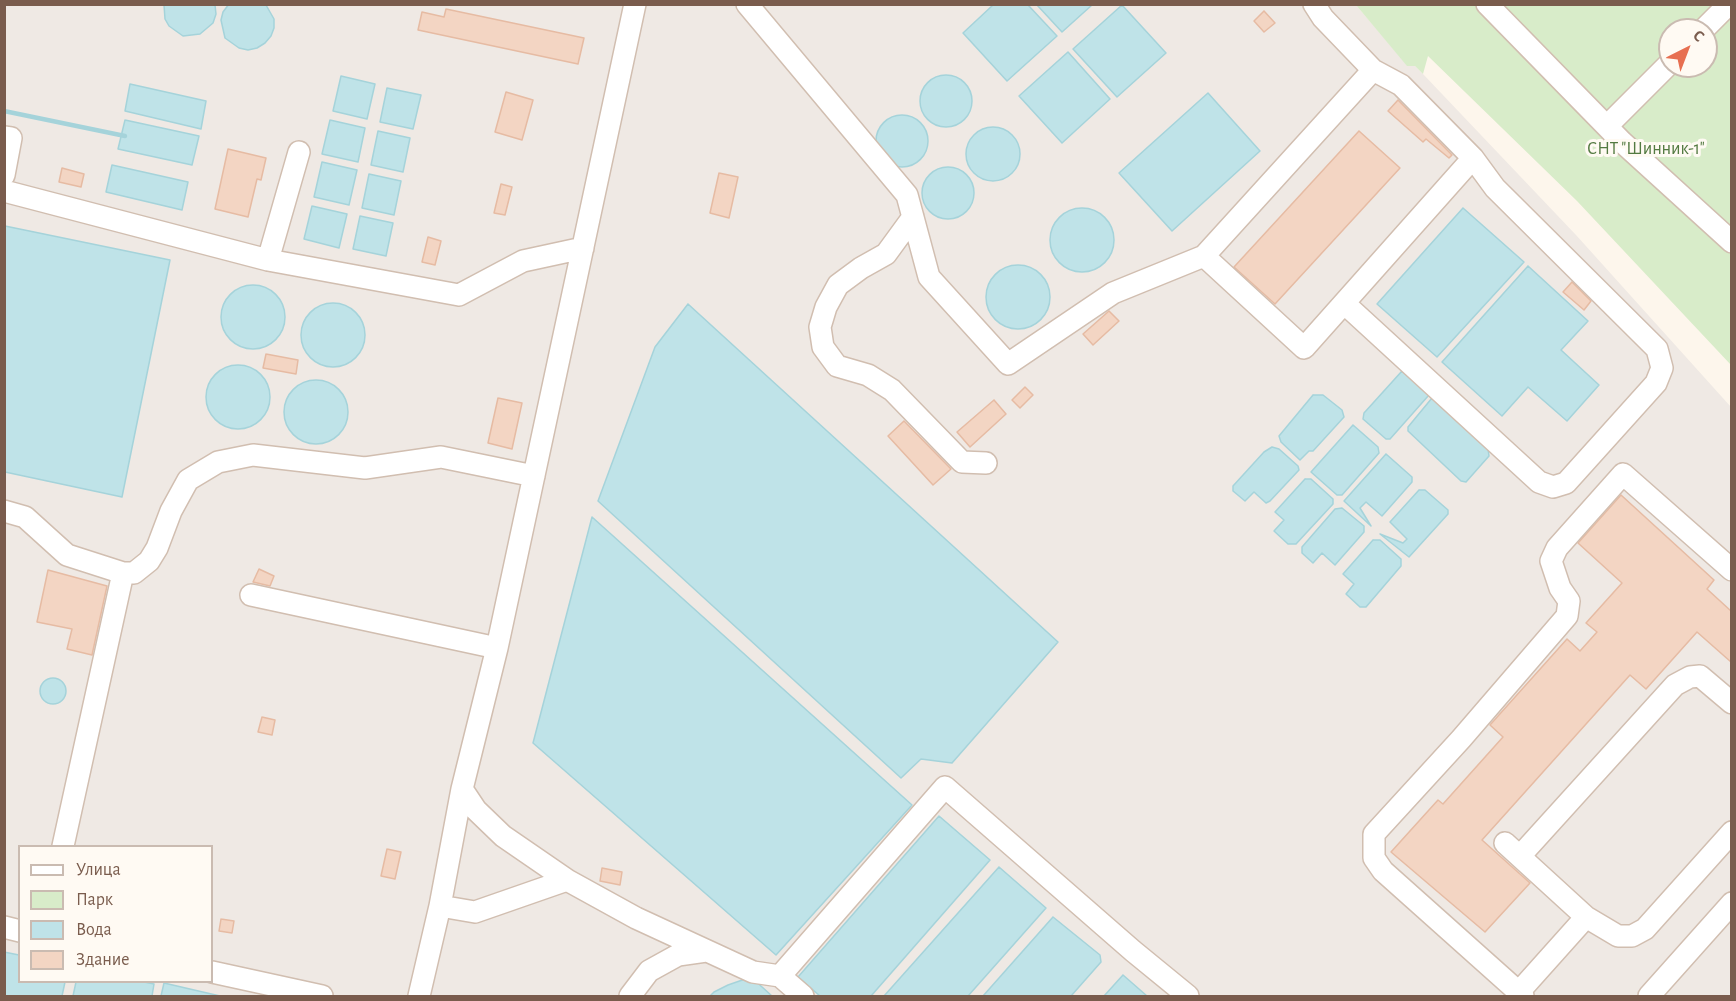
<!DOCTYPE html>
<html>
<head>
<meta charset="utf-8">
<style>
  body { margin:0 }
  #map { position:relative; width:1736px; height:1001px; overflow:hidden; background:#fdf6ec; font-family:"Alegreya Sans",sans-serif }
  canvas { display:block }
  .frame { position:absolute; inset:0; border:6px solid #7a5c4d; pointer-events:none }
  .legend { position:absolute; left:18px; top:845px; width:195px; height:138px; box-sizing:border-box; background:#fffaf3; border:2px solid #cabbb1; margin:0; padding:8px 10px; list-style:none; font-size:18px; color:#7a5c4d }
  .legend li { display:flex; align-items:center; gap:12px; height:30px }
  .legend b { width:30px; border:2px solid #cabbb1 }
  .north { position:absolute; left:1658px; top:18px; width:60px; height:60px; box-sizing:border-box; background:#fffaf3; border:2px solid #cabbb1; border-radius:50%; rotate:42deg; font-size:16px; font-weight:700; line-height:24px; text-align:center; color:#7a5c4d }
  .north::after { content:''; display:block; margin:auto; width:21px; height:27px; background:#e76f51; clip-path:polygon(50% 0,100% 100%,50% 72%,0 100%) }
</style>
</head>
<body>
<div id="map">
<canvas width="1736" height="1001"></canvas>
<div class="frame"></div>
<ul class="legend">
<li><b style="height:8px;background:#fff"></b>Улица</li>
<li><b style="height:16px;background:#d8ecc9"></b>Парк</li>
<li><b style="height:16px;background:#bfe3e8"></b>Вода</li>
<li><b style="height:16px;background:#f3d5c3"></b>Здание</li>
</ul>
<div class="north">С</div>
</div>
<script>
const context = document.querySelector('canvas').getContext('2d');
context.lineJoin = 'round';
function fill(path, color) { context.fillStyle = color; context.fill(path, 'evenodd'); }
const toPath = rows => new Path2D(rows.map(r => 'M' + r).join(''));
function strokePath(path, color, width, dash) { context.strokeStyle = color; context.lineWidth = width; context.lineCap = dash ? 'butt' : 'round'; context.setLineDash(dash || []); context.stroke(path); }
function write(font, color, halo, rows, align = 'center') {
  context.font = font + ' "Alegreya Sans",sans-serif'; context.lineWidth = 6; context.setLineDash([]); context.textBaseline = 'middle'; context.strokeStyle = halo; context.fillStyle = color; for (const [text, x, y, turn = 0] of rows) {
    context.save(); context.translate(x, y); context.rotate((+turn || 0) * Math.PI / 180); context.textAlign = isNaN(turn) ? turn : align; if (halo) context.strokeText(text, 0, 0); context.fillText(text, 0, 0); context.restore();
  }
}
fill(toPath([
  [5,5,1356,5,1407,65,1415,66,1423,74,1576,235,1731,407,1731,996,5,996],
  [20,846,212,846,212,982,20,982]
]), '#efe9e4');
fill(toPath([
  [1356,5,1731,5,1731,365,1577,201,1428,56,1423,74,1415,66,1407,66],
  [1670,30,1706,30,1706,66,1670,66]
]), '#d8ecc9');
const water = toPath([
  [229,4,266,5,274,19,274,28,271,36,265,43,257,48,248,50,239,48,225,38,221,20,223,12,229,4],
  [164,5,215,5,216,14,213,23,200,34,183,36,169,26,165,19,164,5],
  [1028,5,1057,36,1007,81,963,33,993,5,1028,5],
  [1037,5,1092,5,1062,32,1037,5],
  [1122,5,1166,53,1117,97,1073,49,1122,5],
  [1068,52,1110,99,1062,143,1019,96,1068,52],
  '920 101a26 26 0 1 1 52 0a26 26 0 1 1-52 0Z',
  [341,76,375,84,367,119,333,111,341,76],
  [130,84,206,101,201,129,125,111,130,84],
  [387,88,421,95,413,129,380,122,387,88],
  [1208,93,1260,151,1172,231,1119,173,1208,93],
  '876 141a26 26 0 1 1 52 0a26 26 0 1 1-52 0Z',
  [125,120,199,136,192,165,118,149,125,120],
  [330,120,365,128,358,162,322,154,330,120],
  '966 154a27 27 0 1 1 54 0a27 27 0 1 1-54 0Z',
  [378,131,410,138,403,172,371,165,378,131],
  [322,162,357,170,349,205,314,197,322,162],
  [112,165,188,182,182,210,106,192,112,165],
  '922 193a26 26 0 1 1 52 0a26 26 0 1 1-52 0Z',
  [369,174,401,181,394,215,362,208,369,174],
  [312,206,347,214,339,248,304,239,312,206],
  '1050 240a32 32 0 1 1 64 0a32 32 0 1 1-64 0Z',
  [1463,208,1524,262,1437,357,1377,304,1463,208],
  [360,216,393,223,386,256,353,249,360,216],
  [5,226,170,260,122,497,5,472,5,226],
  '986 297a32 32 0 1 1 64 0a32 32 0 1 1-64 0Z',
  [1528,266,1588,321,1561,350,1599,385,1567,421,1528,387,1502,416,1442,362,1528,266],
  '221 317a32 32 0 1 1 64 0a32 32 0 1 1-64 0Z',
  '301 335a32 32 0 1 1 64 0a32 32 0 1 1-64 0Z',
  [688,304,1058,642,952,763,921,759,901,778,598,501,655,347,688,304],
  '206 397a32 32 0 1 1 64 0a32 32 0 1 1-64 0Z',
  [1402,371,1429,395,1390,439,1386,439,1363,419,1364,413,1402,371],
  '284 412a32 32 0 1 1 64 0a32 32 0 1 1-64 0Z',
  [1313,395,1323,395,1342,410,1344,417,1313,451,1309,451,1300,460,1281,442,1279,436,1313,395],
  [1432,398,1488,449,1489,456,1466,482,1461,481,1408,431,1408,427,1432,398],
  [1353,425,1378,447,1379,453,1342,495,1337,495,1311,472,1353,425],
  [1272,447,1279,449,1298,466,1299,470,1270,501,1266,503,1254,492,1245,501,1233,491,1233,486,1264,452,1272,447],
  [1386,454,1412,477,1412,482,1382,516,1366,502,1360,508,1371,526,1344,501,1386,454],
  [1305,479,1311,479,1333,499,1333,504,1296,544,1288,544,1274,531,1284,520,1275,512,1305,479],
  [1419,490,1425,490,1448,510,1448,514,1409,557,1380,534,1403,543,1407,539,1390,522,1419,490],
  [1342,508,1364,526,1364,532,1335,565,1322,553,1313,563,1302,553,1302,547,1335,509,1342,508],
  [592,517,912,805,776,955,533,743,592,517],
  [1373,540,1380,540,1401,559,1401,566,1366,607,1360,607,1346,594,1354,584,1343,574,1373,540],
  '40 691a13 13 0 1 1 26 0a13 13 0 1 1-26 0Z',
  [939,816,990,860,871,996,820,996,798,977,939,816],
  [999,867,1046,908,968,996,884,996,999,867],
  [1053,917,1100,955,1101,962,1071,996,983,996,1053,917],
  [4,952,19,955,20,982,65,982,62,996,5,996,4,952],
  [1123,975,1147,996,1104,996,1123,975],
  [751,977,772,996,710,996,714,992,728,985,751,977],
  [76,982,144,982,154,984,152,996,73,996,76,982],
  [164,983,220,996,161,996,164,983]
]);
fill(water, '#bfe3e8');
strokePath(water, '#a5d3da', 1.5);
strokePath(toPath([
  [4,111,125,136]
]), '#a5d3da', 4.5);
const building = toPath([
  [446,9,584,38,578,64,418,30,422,12,444,17,446,9],
  [1264,11,1275,23,1264,32,1254,21,1264,11],
  [506,92,533,100,522,140,495,132,506,92],
  [1398,100,1452,155,1449,158,1426,139,1423,142,1388,111,1398,100],
  [1359,131,1400,168,1275,304,1234,267,1359,131],
  [228,149,266,158,261,180,257,179,248,217,215,209,228,149],
  [62,168,84,174,81,187,59,182,62,168],
  [719,173,738,177,729,218,710,213,719,173],
  [501,184,512,187,505,215,494,213,501,184],
  [428,237,441,241,435,265,422,262,428,237],
  [1572,282,1591,301,1584,310,1563,292,1572,282],
  [1109,311,1119,321,1093,345,1083,334,1109,311],
  [266,354,298,360,296,374,263,368,266,354],
  [1025,387,1033,395,1020,408,1012,400,1025,387],
  [498,398,522,403,512,449,488,443,498,398],
  [994,400,1006,414,970,447,957,432,994,400],
  [904,421,951,469,933,485,888,436,904,421],
  [1621,495,1714,580,1707,589,1731,611,1731,662,1697,632,1646,689,1630,675,1482,840,1530,883,1485,932,1391,852,1438,800,1443,804,1503,737,1490,725,1567,639,1580,651,1597,632,1586,623,1622,583,1578,543,1621,495],
  [259,569,274,576,270,586,253,582,259,569],
  [48,570,107,586,92,655,67,649,72,629,37,622,48,570],
  [262,717,275,720,272,735,258,732,262,717],
  [387,849,401,852,395,879,381,876,387,849],
  [602,868,622,872,620,885,600,881,602,868],
  [221,919,234,921,232,933,219,931,221,919]
]);
fill(building, '#f3d5c3');
strokePath(building, '#e6bba3', 1.5);
const minor = toPath([
  [747,4,907,195,929,277,1008,364,1113,293,1204,256,1373,70,1323,18,1314,4],
  [1487,4,1622,142,1732,242],
  [1703,30,1729,4],
  [1607,126,1670,63],
  [4,137,11,138,4,175],
  [4,191,268,260,459,295,523,261,583,248],
  [913,217,886,254,861,268,838,285,826,307,820,327,823,347,837,366,868,375,892,390,962,462,986,463],
  [1204,256,1304,348,1473,158],
  [268,260,299,152],
  [1345,304,1539,482,1553,487,1566,483,1656,383,1662,368,1657,349,1495,188,1473,158,1401,85,1373,70],
  [4,511,25,517,67,555,123,573,63,846],
  [123,573,134,573,149,561,157,548,171,511,188,480,218,462,253,455,365,468,441,457,534,476],
  [251,595,497,648],
  [462,789,476,810,503,836,567,880],
  [1505,843,1586,917,1618,936,1632,936,1645,929,1732,832],
  [1520,856,1675,685,1690,677,1700,676,1732,703],
  [440,906,475,912,567,880,636,918,753,972,780,976,803,996],
  [4,927,20,931],
  [212,972,322,996],
  [780,976,945,787,1133,951,1188,996],
  [1518,993,1586,917],
  [419,996,440,906,462,789,497,648,635,4],
  [630,996,649,971,678,955,706,951],
  [1523,996,1383,871,1374,858,1374,834,1461,739,1567,616,1569,601,1560,588,1551,561,1557,548,1623,474,1732,570],
  [1649,996,1732,903]
]);
strokePath(minor, '#d1beb0', 24);
strokePath(minor, '#fff', 21);
write('18px', '#537a41', '#fffaf3', [
  ["СНТ \"Шинник-1\"",1646,149]
]);
</script>
</body>
</html>
